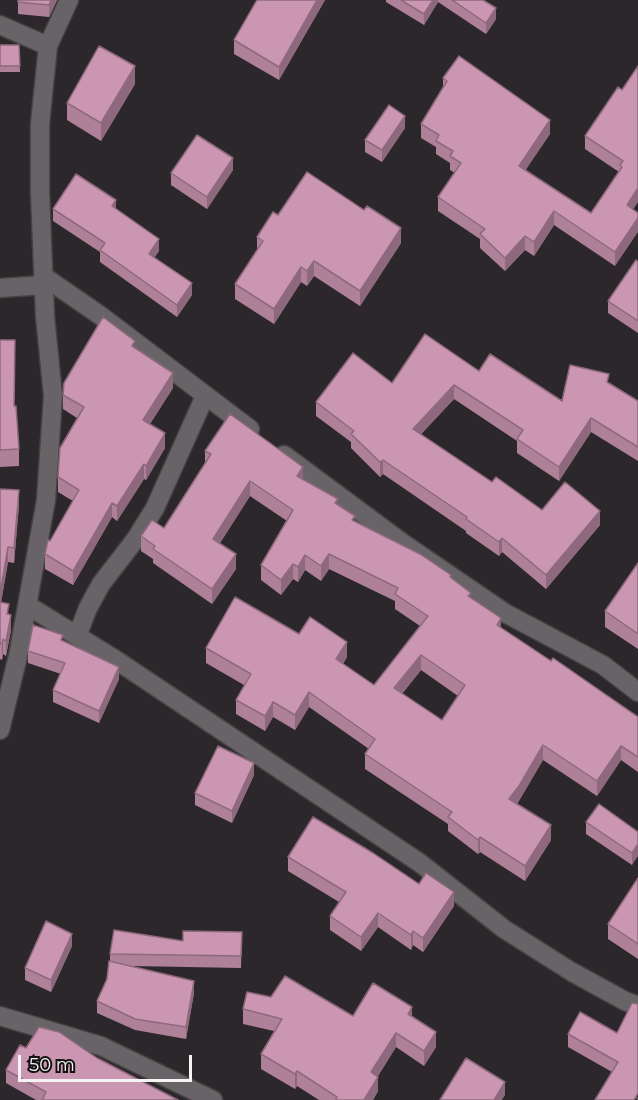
<!DOCTYPE html>
<html>
<head>
<meta charset="utf-8">
<style>
  body { margin:0 }
  #map { position:relative; width:638px; height:1100px; overflow:hidden; background:#2c272a; font-family:Montserrat,sans-serif }
  canvas { display:block }
  .scale { position:absolute; left:18px; top:1055px; width:174px; height:27px; box-sizing:border-box; border:3px solid #f6f3f5; border-top:0; padding-left:8px; font-size:18px; line-height:21px; white-space:nowrap; color:#f6f3f5; -webkit-text-stroke:4px #131112; paint-order:stroke }
</style>
</head>
<body>
<div id="map">
<canvas width="638" height="1100"></canvas>
<div class="scale">50 m</div>
</div>
<script>
const context = document.querySelector('canvas').getContext('2d');
context.lineJoin = 'round';
const toPath = rows => new Path2D(rows.map(r => 'M' + r).join(''));
function strokePath(path, color, width, dash) { context.strokeStyle = color; context.lineWidth = width; context.lineCap = dash ? 'butt' : 'round'; context.setLineDash(dash || []); context.stroke(path); }
function fill(path, color) { context.fillStyle = color; context.fill(path, 'evenodd'); }
const street = toPath([
  [0,25,48,46],
  [43,276,101,316,250,429],
  [0,288,44,285],
  [284,455,404,544,505,613,603,665,638,692],
  [27,605,116,660,420,863,504,929,572,972,625,1001,638,1006],
  [77,636,88,608,101,584,135,540,155,508,205,396],
  [0,730,18,656,46,500,53,396,45,316,40,193,40,124,48,46,69,0],
  [0,1016,101,1046,213,1100]
]);
strokePath(street, '#464244', 21);
strokePath(street, '#686366', 18);
fill(toPath([
  [18,0,57,0,49,17,18,14],
  [257,0,325,0,279,80,234,54,234,40],
  [386,0,483,0,496,19,486,34,438,2,424,25,386,2],
  [0,45,19,45,20,72,0,72],
  [443,78,550,134,525,170,591,213,619,172,585,149,585,136,618,87,633,210,615,266,554,225,534,256,525,250,505,271,480,248,480,239,438,211,438,197,455,173,450,170,450,163,436,154,436,147,421,138,421,124,443,87],
  [135,84,101,141,67,120,67,103],
  [405,128,382,162,365,152,365,140],
  [233,170,207,209,171,185,171,173],
  [53,209,116,209,159,251,154,258,192,295,177,317,100,262,100,252,53,221],
  [278,215,401,243,360,306,314,276,307,286,301,282,274,324,235,299,235,284,257,251,257,237],
  [638,262,638,333,608,313,608,301],
  [0,340,14,406,19,449,19,466,0,467],
  [135,348,173,388,150,424,165,448,146,480,144,479,117,521,112,517,73,585,45,569,45,554,50,541,73,501,58,492,58,477,77,418,63,409,63,395],
  [479,371,562,401,609,383,638,401,638,461,591,432,559,481,517,453,517,441,454,399,421,434,492,482,542,510,600,525,546,589,502,552,499,556,466,533,466,531,383,474,380,477,351,448,351,442,316,416,316,402,392,383],
  [205,451,303,479,338,505,355,521,451,577,501,628,638,717,638,772,621,760,597,796,543,760,517,804,551,840,525,881,480,852,478,854,448,831,448,824,365,769,365,754,369,749,309,707,295,730,273,717,265,731,236,714,236,700,244,685,206,663,206,648,299,634,347,657,343,664,374,685,420,626,395,609,395,601,329,569,321,581,305,570,298,582,293,579,281,595,261,580,261,565,287,521,250,496,220,543,236,569,212,604,153,563,153,559,141,551,141,536,164,528,205,463],
  [421,670,458,696,442,720,402,694],
  [0,489,19,505,14,563,8,562,1,602,9,614,11,630,6,656,3,654,2,660,0,659],
  [638,563,638,649,605,627,605,611],
  [63,641,119,679,99,723,53,702,53,690,61,674,28,663,28,651],
  [254,775,232,823,195,805,195,793],
  [586,822,638,832,632,865,586,834],
  [288,857,419,884,454,906,423,952,413,945,411,950,378,927,361,951,330,930,330,916,339,902,288,871],
  [638,878,638,959,608,939,608,924],
  [242,932,241,968,132,966,194,993,186,1039,135,1030,97,1013,97,1001,107,979,110,961,110,954,183,941],
  [72,946,51,992,25,980,25,968],
  [243,1009,353,1016,412,1017,436,1047,424,1066,396,1047,378,1076,378,1091,373,1100,319,1100,297,1086,295,1089,261,1069,261,1054,274,1031,243,1024],
  [617,1033,638,1100,612,1072,568,1047,568,1034],
  [26,1048,97,1058,178,1100,36,1100,6,1083,6,1070]
]), '#af8199');
fill(toPath([
  [51,0,57,0,49,17,49,5],
  [317,0,325,0,279,80,279,67],
  [433,0,438,0,438,2,424,25,424,14],
  [496,8,496,19,486,34,486,23],
  [135,66,135,84,101,141,101,123],
  [405,116,405,128,382,162,382,150],
  [550,120,550,134,519,180,519,166],
  [233,158,233,170,207,209,207,197],
  [638,188,638,202,627,219,627,205],
  [116,200,116,212,112,206],
  [554,211,554,225,534,256,534,242],
  [638,218,638,232,615,266,615,252],
  [401,228,401,243,360,306,360,291],
  [525,236,525,250,505,271,505,258],
  [159,239,159,251,149,266,149,254],
  [314,261,314,276,307,286,307,271],
  [301,267,301,282,274,324,274,309],
  [192,283,192,295,177,317,177,305],
  [173,373,173,388,143,434,143,420],
  [454,385,454,399,413,443,413,429],
  [591,418,591,432,559,481,559,467],
  [165,433,165,448,146,480,146,466],
  [383,460,383,474,380,477,380,462],
  [144,464,144,479,117,521,117,506],
  [303,467,303,482,297,476],
  [250,481,250,496,213,554,213,539],
  [19,490,19,505,14,563,14,548],
  [112,503,112,517,73,585,73,571],
  [600,511,600,525,546,589,546,575],
  [502,538,502,552,499,556,499,542],
  [8,547,8,562,0,609,0,594],
  [236,554,236,569,212,604,212,589],
  [329,554,329,569,321,581,321,566],
  [305,555,305,570,298,582,298,567],
  [293,564,293,579,281,595,281,580],
  [11,615,11,630,6,656,6,641],
  [501,618,501,633,497,625],
  [3,639,3,654,2,660,2,644],
  [347,642,347,657,336,674,336,659],
  [421,655,421,670,394,703,394,688],
  [119,667,119,679,99,723,99,711],
  [309,692,309,707,295,730,295,715],
  [273,702,273,717,265,731,265,716],
  [543,745,543,760,519,801,509,814,509,799],
  [621,746,621,760,597,796,597,781],
  [254,763,254,775,232,823,232,811],
  [551,825,551,840,525,881,525,866],
  [480,837,480,852,478,854,478,840],
  [638,844,638,856,632,865,632,853],
  [454,892,454,906,423,952,423,938],
  [378,913,378,927,361,951,361,937],
  [413,931,413,945,411,950,411,935],
  [72,934,72,946,51,992,51,980],
  [194,981,194,993,186,1039,186,1027],
  [412,1007,412,1022,408,1014],
  [436,1032,436,1047,424,1066,424,1051],
  [396,1033,396,1047,371,1087,371,1072],
  [297,1071,297,1086,295,1089,295,1074],
  [378,1077,378,1091,373,1100,364,1100],
  [505,1082,505,1095,502,1100,494,1100]
]), '#8e697d');
const building = toPath([
  [18,0,51,0,49,5,18,2,18,0],
  [257,0,317,0,279,67,234,40,257,0],
  [401,0,433,0,424,14,401,0],
  [452,0,483,0,496,8,486,23,452,0],
  [0,45,19,45,20,66,0,66,0,45],
  [99,46,135,66,101,123,67,103,99,46],
  [459,56,550,120,519,166,591,213,622,167,620,165,623,161,585,136,618,87,622,90,638,66,638,188,627,205,638,213,638,218,615,252,554,211,534,242,525,236,505,258,480,234,485,229,438,197,461,163,450,156,453,151,436,141,439,135,421,124,447,81,443,78,459,56],
  [389,105,405,116,382,150,365,140,389,105],
  [197,135,233,158,207,197,171,173,197,135],
  [307,172,364,210,367,206,401,228,360,291,314,261,307,271,301,267,274,309,235,284,263,241,257,237,273,212,278,215,307,172],
  [76,174,116,200,112,206,159,239,149,254,192,283,177,305,100,250,105,243,53,209,76,174],
  [636,260,638,262,638,321,608,301,636,260],
  [103,317,135,341,132,346,173,373,143,420,165,433,146,466,144,464,117,506,112,503,73,571,45,554,48,540,50,541,79,490,58,477,60,448,84,407,63,395,64,383,103,317],
  [425,334,479,371,490,354,562,401,570,365,609,374,607,382,638,401,638,447,591,418,559,467,517,439,523,430,454,385,413,429,492,482,496,477,542,510,565,482,600,511,546,575,502,538,499,542,466,519,467,517,383,460,380,462,351,434,354,431,316,402,353,353,392,383,425,334],
  [0,340,15,340,14,406,16,406,19,449,0,450,0,340],
  [230,414,303,467,297,476,338,499,335,503,355,516,352,520,420,554,451,575,450,577,471,593,468,596,501,618,497,625,551,661,553,658,638,717,638,757,621,746,597,781,543,745,519,786,509,799,551,825,525,866,480,837,478,840,448,817,452,812,365,754,375,739,309,692,295,715,273,702,265,716,236,700,251,674,206,648,235,597,299,634,310,617,347,642,336,659,374,685,428,616,395,594,398,588,329,554,321,566,305,555,298,567,293,564,281,580,261,565,293,510,250,481,213,539,236,554,212,589,153,549,155,546,141,536,152,520,164,528,211,454,205,451,230,414],
  [421,655,465,685,442,720,394,688,421,655],
  [0,489,19,490,14,548,8,547,0,594,0,489],
  [638,563,638,634,605,611,638,563],
  [0,602,9,604,7,614,11,615,6,641,3,639,2,644,0,644,0,602],
  [33,625,63,635,61,640,119,667,99,711,53,690,65,663,28,651,33,625],
  [218,746,254,763,232,811,195,793,218,746],
  [599,804,638,832,638,844,632,853,586,822,599,804],
  [313,817,373,853,419,884,426,873,454,892,423,938,413,931,411,935,378,913,361,937,330,916,346,892,288,857,313,817],
  [638,878,638,944,608,924,638,878],
  [46,921,72,934,51,980,25,968,46,921],
  [114,930,183,941,183,931,242,932,241,956,110,954,114,930],
  [109,961,194,981,186,1027,135,1019,97,1001,107,979,109,961],
  [285,976,353,1016,373,983,412,1007,408,1014,436,1032,424,1051,396,1033,371,1072,378,1077,364,1100,336,1100,337,1097,297,1071,295,1074,261,1054,282,1019,243,1009,247,992,271,997,285,976],
  [632,1003,638,1004,638,1093,634,1100,595,1100,618,1062,568,1034,580,1012,617,1033,632,1003],
  [39,1027,59,1032,97,1058,178,1100,42,1100,46,1092,6,1070,20,1045,26,1048,39,1027],
  [466,1058,505,1082,494,1100,440,1100,466,1058]
]);
fill(building, '#cb96b2');
strokePath(building, '#8e697d', 1.5);
</script>
</body>
</html>
